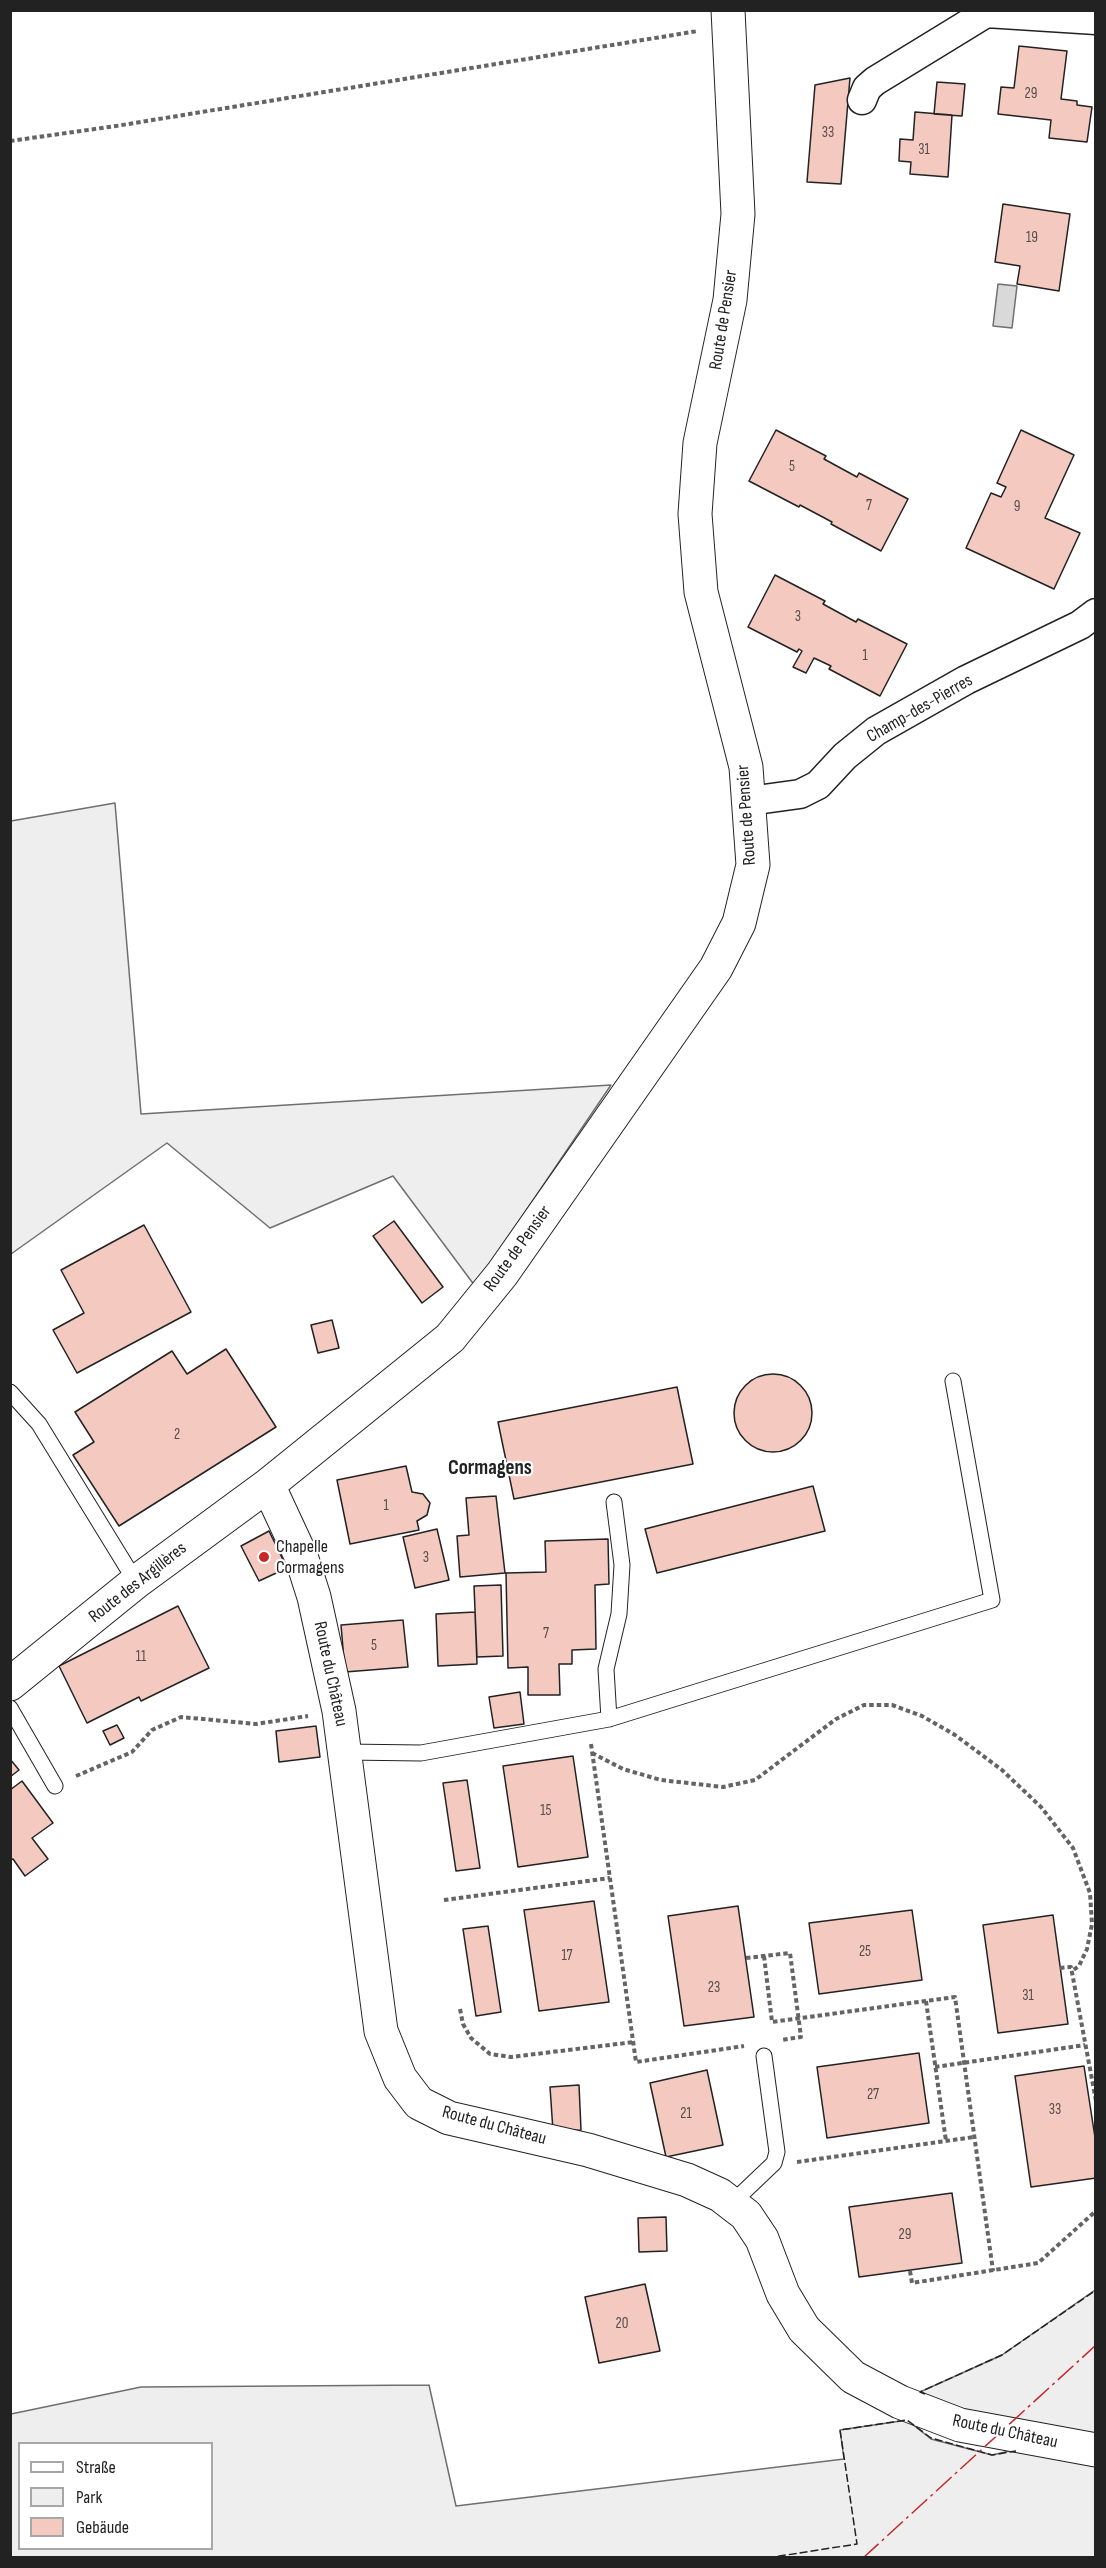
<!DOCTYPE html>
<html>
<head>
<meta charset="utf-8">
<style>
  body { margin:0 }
  #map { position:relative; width:1106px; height:2568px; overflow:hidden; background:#fff; font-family:"Sofia Sans Condensed",sans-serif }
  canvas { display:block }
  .frame { position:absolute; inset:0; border:12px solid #222; pointer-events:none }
  .legend { position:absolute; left:18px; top:2442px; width:195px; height:108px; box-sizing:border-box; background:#fff; border:2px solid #a7a7a7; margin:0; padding:8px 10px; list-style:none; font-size:18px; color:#222 }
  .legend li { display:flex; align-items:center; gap:12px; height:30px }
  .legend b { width:30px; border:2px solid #a7a7a7 }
</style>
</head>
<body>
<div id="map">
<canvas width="1106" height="2568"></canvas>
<div class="frame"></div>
<ul class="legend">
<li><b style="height:8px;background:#fff"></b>Straße</li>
<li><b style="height:16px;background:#eee"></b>Park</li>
<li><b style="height:16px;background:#f3c9c0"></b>Gebäude</li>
</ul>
</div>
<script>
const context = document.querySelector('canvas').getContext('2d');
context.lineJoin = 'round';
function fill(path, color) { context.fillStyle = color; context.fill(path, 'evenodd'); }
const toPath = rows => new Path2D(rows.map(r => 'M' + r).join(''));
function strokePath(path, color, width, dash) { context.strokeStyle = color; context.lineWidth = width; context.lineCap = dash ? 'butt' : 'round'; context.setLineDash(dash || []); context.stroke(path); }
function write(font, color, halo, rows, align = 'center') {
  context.font = font + ' "Sofia Sans Condensed",sans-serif'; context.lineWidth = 4.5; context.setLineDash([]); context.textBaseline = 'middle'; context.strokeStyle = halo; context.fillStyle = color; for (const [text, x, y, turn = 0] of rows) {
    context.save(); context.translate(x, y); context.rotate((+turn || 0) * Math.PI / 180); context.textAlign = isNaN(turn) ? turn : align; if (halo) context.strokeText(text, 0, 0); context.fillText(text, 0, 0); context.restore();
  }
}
const green = toPath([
  [115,803,141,1114,611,1085,475,1286,393,1176,270,1228,167,1143,11,1254,11,821,115,803],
  [1095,2290,1095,2439,976,2414,920,2392,1002,2355,1095,2290],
  [429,2385,456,2506,844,2459,840,2430,907,2420,931,2439,992,2455,1014,2450,1095,2466,1095,2557,11,2558,11,2414,141,2387,429,2385],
  [20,2444,212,2444,212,2548,20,2548,20,2444]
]);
fill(green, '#eee');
strokePath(green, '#6f6f6f', 1.5);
const water = toPath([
  [998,284,1017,286,1012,328,993,326,998,284]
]);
fill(water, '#d9d9d9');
strokePath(water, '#6f6f6f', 1.5);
const building = toPath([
  [1019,46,1067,51,1061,99,1077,101,1077,105,1092,107,1087,142,1049,138,1051,120,998,114,1001,87,1014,88,1019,46],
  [850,78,841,184,807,182,815,85,850,78],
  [937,82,965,84,962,116,934,114,937,82],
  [915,112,952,115,948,177,910,174,911,162,899,161,900,139,913,140,915,112],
  [1003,204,1070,214,1059,291,1017,284,1020,266,995,262,1003,204],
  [776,430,826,456,824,459,857,477,859,473,908,499,881,551,831,524,832,522,800,505,799,507,749,481,776,430],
  [1021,430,1074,455,1045,518,1080,533,1054,589,966,548,991,493,1001,497,1006,487,997,483,1021,430],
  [775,575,825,601,823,604,856,622,858,619,907,644,880,696,829,669,831,666,814,658,806,673,793,667,802,651,799,649,797,652,748,627,775,575],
  [394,1221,443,1287,422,1303,373,1236,394,1221],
  [144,1225,191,1312,77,1373,53,1330,84,1313,61,1270,144,1225],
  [332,1320,339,1348,318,1353,311,1325,332,1320],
  [226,1349,276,1427,119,1526,73,1455,94,1442,75,1412,172,1351,187,1374,226,1349],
  '734 1413a39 39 0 1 1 78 0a39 39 0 1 1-78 0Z',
  [677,1387,693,1464,514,1499,498,1422,677,1387],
  [406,1466,412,1492,423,1494,430,1503,427,1515,417,1521,419,1530,350,1544,337,1480,406,1466],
  [813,1486,825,1531,657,1573,645,1529,813,1486],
  [496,1496,505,1573,460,1577,457,1536,469,1535,466,1498,496,1496],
  [437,1529,449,1580,415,1588,403,1537,437,1529],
  [269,1531,287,1568,259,1581,241,1546,269,1531],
  [608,1539,609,1584,595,1585,596,1649,572,1650,572,1664,559,1664,560,1695,528,1695,528,1667,508,1668,506,1573,546,1572,545,1541,608,1539],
  [501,1585,503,1656,477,1657,474,1586,501,1585],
  [178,1606,209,1668,141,1701,139,1697,87,1723,59,1666,178,1606],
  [475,1612,477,1664,438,1666,436,1614,475,1612],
  [403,1620,408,1667,345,1672,341,1625,403,1620],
  [520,1692,524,1724,494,1728,489,1697,520,1692],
  [117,1725,124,1738,110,1745,103,1731,117,1725],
  [316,1726,320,1757,279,1762,276,1731,316,1726],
  [573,1756,588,1857,518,1867,503,1766,573,1756],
  [10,1759,19,1770,10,1777,10,1759],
  [467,1780,480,1868,456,1871,443,1783,467,1780],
  [22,1781,53,1823,32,1838,48,1859,25,1876,13,1859,10,1860,10,1790,22,1781],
  [594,1901,609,2002,539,2011,524,1910,594,1901],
  [738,1906,754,2017,684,2026,668,1916,738,1906],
  [912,1910,922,1980,819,1994,809,1923,912,1910],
  [1053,1915,1068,2024,998,2033,983,1925,1053,1915],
  [488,1926,501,2012,476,2016,463,1929,488,1926],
  [919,2053,929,2123,827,2138,817,2067,919,2053],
  [1084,2066,1096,2144,1096,2178,1031,2187,1015,2076,1084,2066],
  [707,2070,723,2145,666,2157,650,2083,707,2070],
  [579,2085,581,2130,553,2131,550,2087,579,2085],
  [952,2193,962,2263,859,2277,849,2207,952,2193],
  [666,2217,667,2251,639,2252,638,2218,666,2217],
  [645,2284,660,2351,599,2363,585,2297,645,2284]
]);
fill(building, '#f3c9c0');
strokePath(building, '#222', 1.5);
const service = toPath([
  [10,1392,39,1424,136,1582],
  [10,1708,55,1786],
  [609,1719,606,1669,619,1614,622,1565,614,1502],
  [345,1752,421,1753,609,1719,992,1600,953,1381],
  [732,2203,774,2163,777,2152,764,2056]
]);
const minor = toPath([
  [862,100,867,88,875,81,986,13,1096,20],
  [749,801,800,794,818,785,845,756,876,731,966,680,1080,625,1096,613]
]);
const tertiary = toPath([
  [268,1485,301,1556,314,1597,339,1711,381,2031,400,2078,419,2103,449,2118,588,2150,687,2180,720,2195,746,2215,762,2239,783,2294,804,2329,853,2377,900,2402,960,2425,1096,2450],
  [10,1684,136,1582,268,1485,450,1338,502,1274,716,968,739,923,753,865,746,767,701,592,695,514,700,443,730,300,738,214,728,10]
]);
strokePath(service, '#222', 17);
strokePath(minor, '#222', 31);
strokePath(tertiary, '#222', 35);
strokePath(toPath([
  [10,141,116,126,698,31],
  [591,1744,636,2062,744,2046],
  [592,1753,623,1769,661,1780,723,1787,755,1780,836,1719,864,1705,892,1705,922,1716,955,1735,1002,1770,1041,1807,1073,1848,1090,1893,1092,1924,1087,1949,1079,1966,1072,1971],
  [76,1776,132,1752,152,1730,181,1717,256,1724,308,1716],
  [444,1900,610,1878],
  [764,1956,772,2022,955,1997,993,2271],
  [746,1958,790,1953,801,2037,781,2040],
  [1060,1968,1071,1967,1096,2101],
  [926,2001,946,2141],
  [460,2009,463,2024,471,2038,490,2054,511,2057,634,2042],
  [935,2067,1085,2045],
  [797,2162,974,2137],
  [910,2271,912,2283,1038,2263,1096,2211]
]), '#646464', 4, [4.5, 3]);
strokePath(service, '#fff', 15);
strokePath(minor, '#fff', 28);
strokePath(tertiary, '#fff', 33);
strokePath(toPath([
  [925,2394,920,2392,1002,2355,1096,2290],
  [767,2558,857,2544,840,2430,907,2420,931,2438,992,2455,1016,2451]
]), '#222', 1.5, [8, 3]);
strokePath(toPath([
  [863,2558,1096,2345]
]), '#c62828', 1.5, [21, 4.5, 3, 4.5]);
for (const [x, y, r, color] of [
  [264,1557,6,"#c62828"]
]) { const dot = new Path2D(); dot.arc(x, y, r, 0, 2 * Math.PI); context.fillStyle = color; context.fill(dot); strokePath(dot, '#fff', 2); }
write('15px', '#564c4a', null, [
  ["29",1031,94],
  ["33",828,133],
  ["31",924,150],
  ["19",1032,238],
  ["5",792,467],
  ["7",869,506],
  ["9",1017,507],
  ["3",798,617],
  ["1",865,656],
  ["2",177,1435],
  ["1",386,1506],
  ["3",426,1558],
  ["7",546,1634],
  ["5",374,1646],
  ["11",141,1657],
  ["15",546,1811],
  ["25",865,1952],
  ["17",567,1956],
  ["23",714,1988],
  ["31",1028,1996],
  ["27",873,2095],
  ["33",1055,2110],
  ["21",686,2114],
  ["29",905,2235],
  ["20",622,2324]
]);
write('18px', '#222', '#fff', [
  ["Route de Pensier",724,320,-81],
  ["Champ-des-Pierres",920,709,-30],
  ["Route de Pensier",747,815,-94],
  ["Route de Pensier",518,1249,-54],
  ["Route des Argillères",138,1583,-38],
  ["Route du Château",330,1674,78],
  ["Route du Château",494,2126,15],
  ["Route du Château",1005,2432,12]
]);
write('18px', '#222', '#fff', [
  ["Chapelle",276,1547],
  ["Cormagens",276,1568]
], 'left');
write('bold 21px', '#222', '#fff', [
  ["Cormagens",490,1469]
]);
</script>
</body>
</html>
